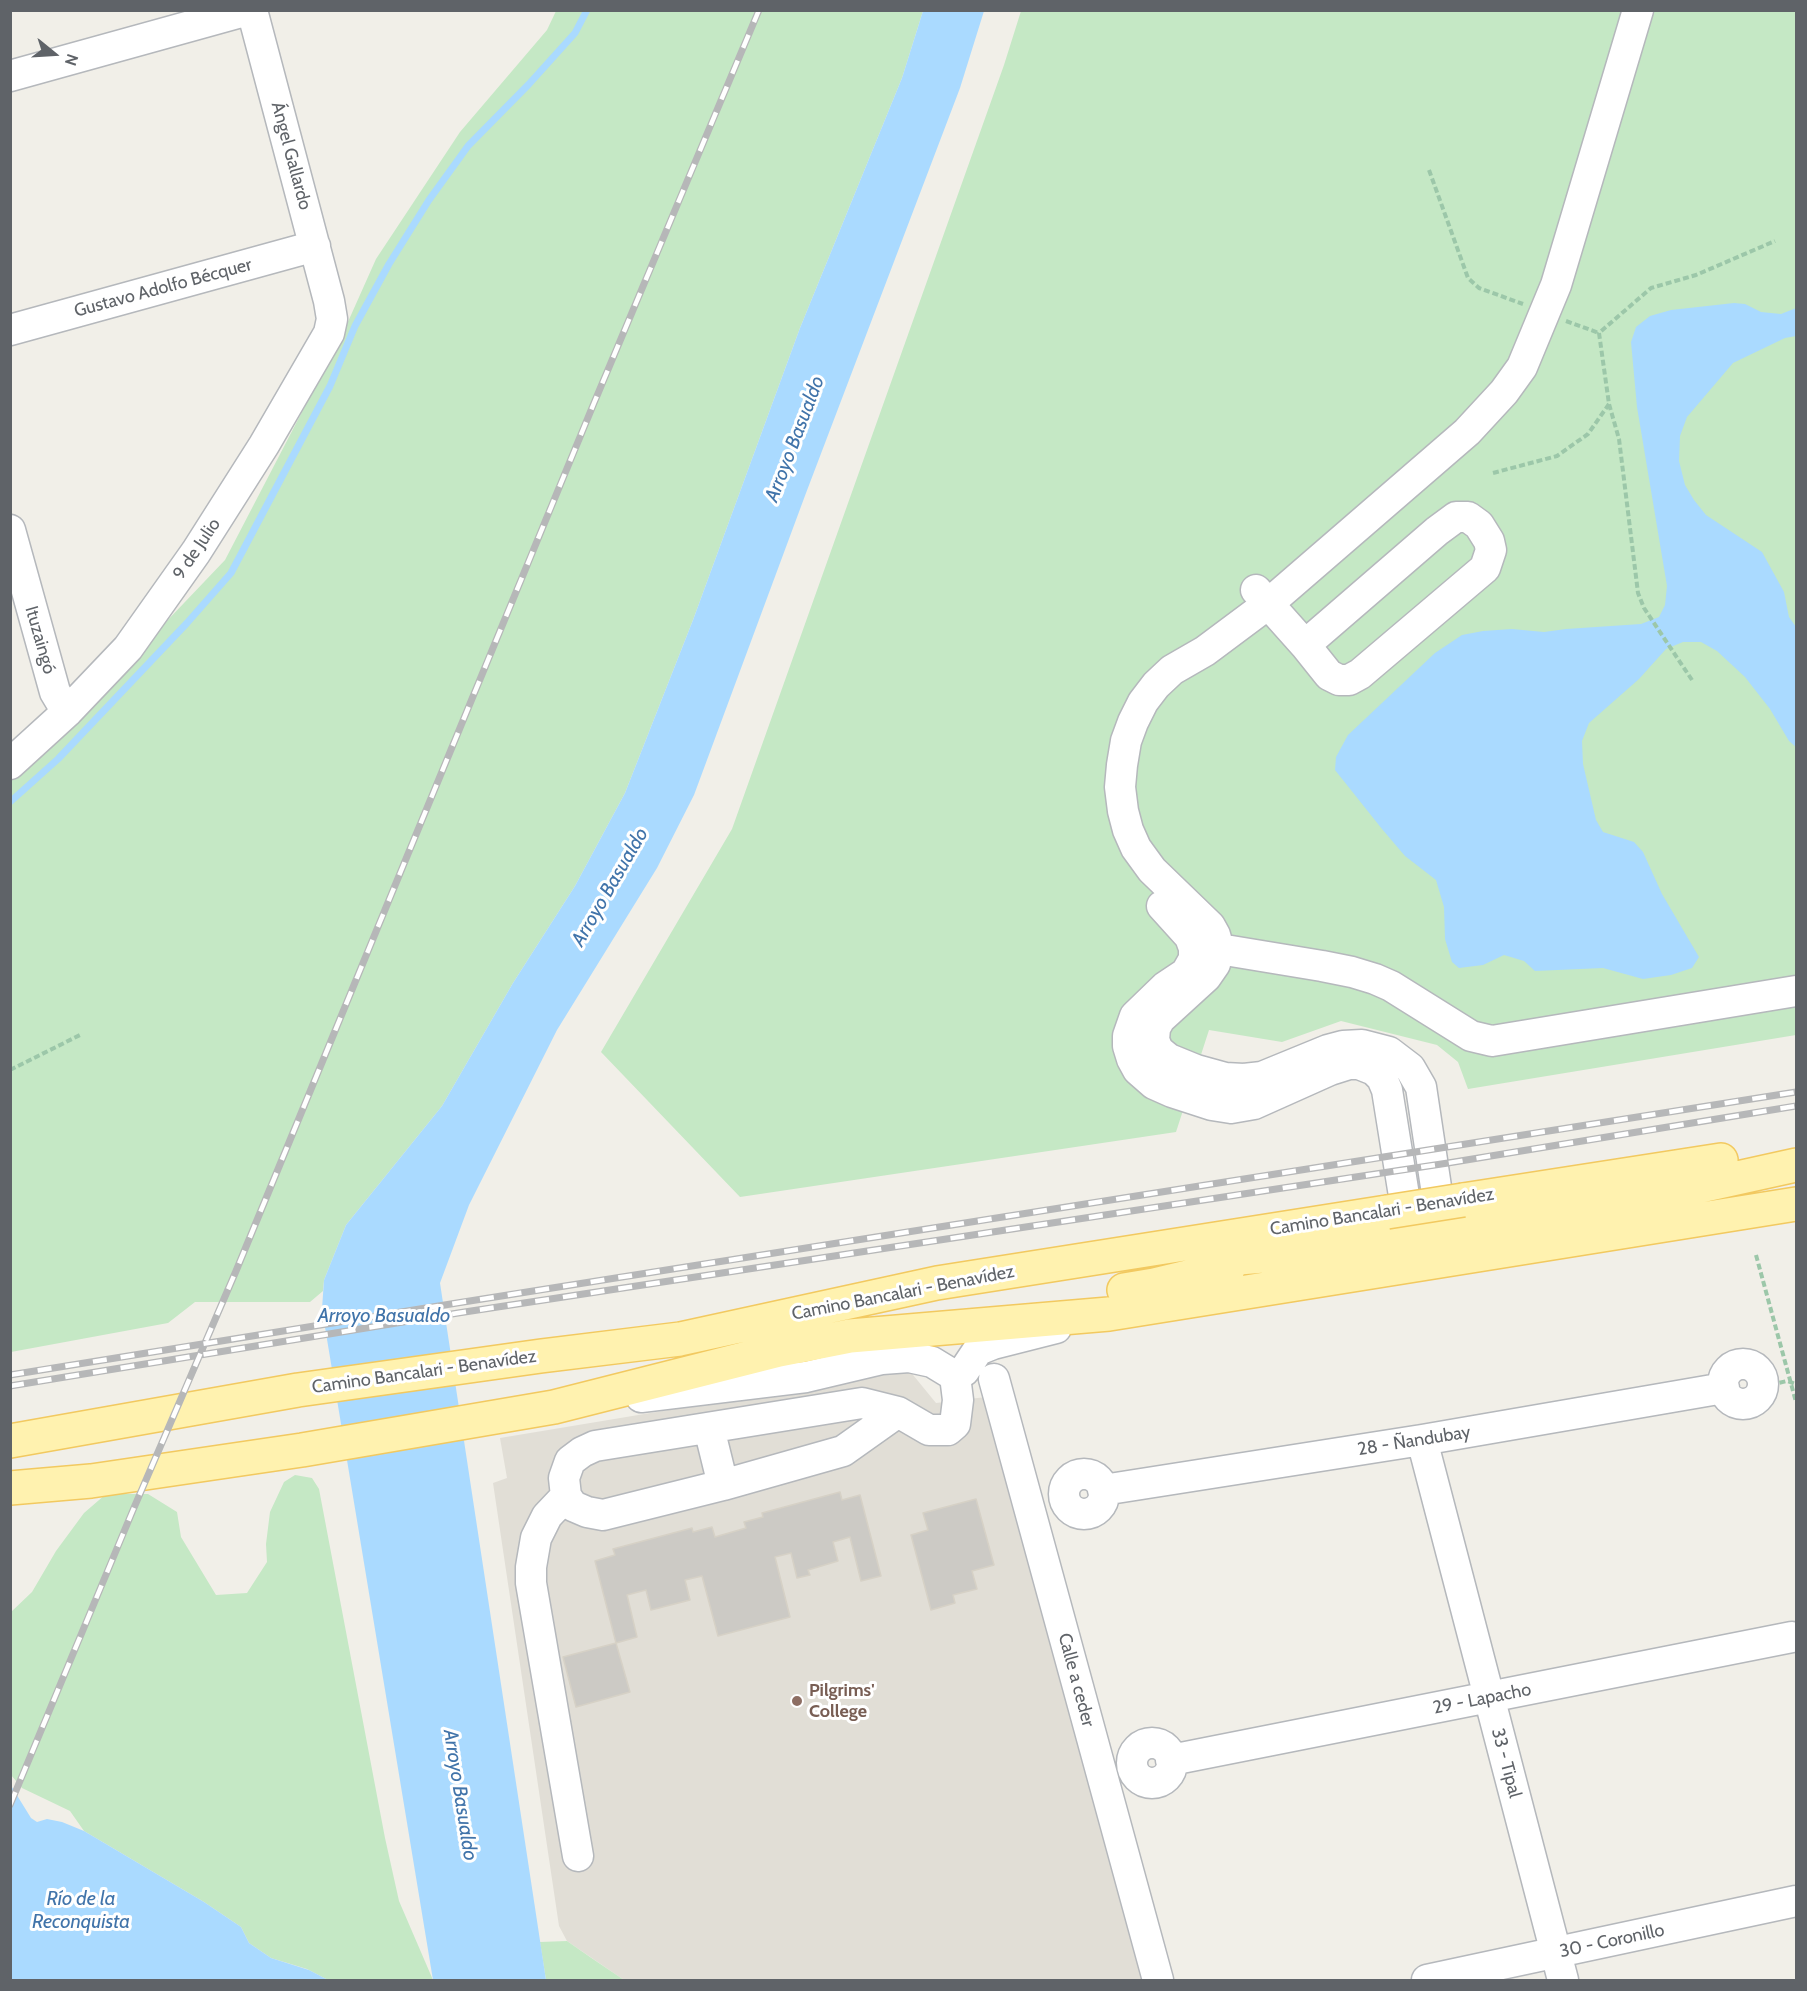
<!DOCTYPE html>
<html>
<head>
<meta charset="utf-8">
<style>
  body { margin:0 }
  #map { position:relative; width:1807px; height:1991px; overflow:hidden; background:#f1efe8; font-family:Cabin,sans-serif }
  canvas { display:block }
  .frame { position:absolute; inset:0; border:12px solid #5f6368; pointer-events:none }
  .north { position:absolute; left:24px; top:24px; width:60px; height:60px; -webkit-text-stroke:4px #fff; paint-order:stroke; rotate:108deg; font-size:16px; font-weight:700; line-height:24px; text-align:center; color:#5f6368 }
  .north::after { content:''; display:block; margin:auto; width:21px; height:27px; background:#5f6368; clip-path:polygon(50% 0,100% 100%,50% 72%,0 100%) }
</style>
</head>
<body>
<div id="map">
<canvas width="1807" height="1991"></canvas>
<div class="frame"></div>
<div class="north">N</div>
</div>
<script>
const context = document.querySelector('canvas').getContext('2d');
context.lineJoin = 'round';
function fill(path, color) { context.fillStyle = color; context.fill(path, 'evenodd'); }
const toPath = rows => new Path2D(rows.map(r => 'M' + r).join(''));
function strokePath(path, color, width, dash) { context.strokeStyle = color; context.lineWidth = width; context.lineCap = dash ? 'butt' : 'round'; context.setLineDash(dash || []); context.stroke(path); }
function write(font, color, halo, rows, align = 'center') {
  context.font = font + ' Cabin,sans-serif'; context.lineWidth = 6; context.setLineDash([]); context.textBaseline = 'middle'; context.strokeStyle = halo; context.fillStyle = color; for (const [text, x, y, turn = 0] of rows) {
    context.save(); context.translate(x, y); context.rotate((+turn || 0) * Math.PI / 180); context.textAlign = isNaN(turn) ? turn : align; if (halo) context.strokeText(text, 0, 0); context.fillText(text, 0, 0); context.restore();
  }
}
fill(toPath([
  [909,1370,936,1403,986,1397,1142,1980,624,1980,567,1941,559,1926,493,1483,507,1478,500,1438]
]), '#e1ded6');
fill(toPath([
  [556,11,923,11,902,78,800,328,693,620,625,793,575,886,513,983,442,1106,346,1225,324,1280,323,1291,310,1302,195,1302,168,1323,11,1352,11,776,81,711,225,560,343,333,376,259,460,132,547,30],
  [1021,11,1796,11,1796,1035,1468,1089,1458,1062,1437,1045,1341,1021,1282,1042,1209,1030,1176,1132,740,1197,601,1052,732,829,1004,65],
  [295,1475,312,1478,319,1489,385,1838,399,1901,433,1980,328,1980,307,1969,271,1958,249,1943,241,1927,204,1902,84,1831,70,1811,22,1788,11,1775,11,1612,32,1592,56,1551,84,1513,106,1494,148,1494,177,1512,181,1537,216,1595,247,1593,267,1562,266,1544,270,1512,284,1482],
  [567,1941,590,1957,624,1980,546,1980,540,1942]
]), '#c5e8c5');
fill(toPath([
  [923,11,984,11,960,88,806,493,694,795,657,868,557,1030,469,1205,440,1283,546,1980,433,1980,322,1309,324,1280,346,1225,442,1106,513,983,575,886,625,793,693,620,800,328,902,78],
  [1734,303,1745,304,1761,312,1781,314,1796,308,1796,336,1785,338,1733,363,1687,417,1680,436,1679,461,1685,485,1694,500,1706,515,1762,552,1784,592,1789,617,1796,627,1796,747,1789,741,1770,709,1745,677,1717,651,1701,642,1683,642,1666,649,1639,679,1589,723,1582,741,1583,764,1596,820,1603,832,1634,842,1643,852,1662,894,1699,957,1692,968,1671,975,1643,979,1603,968,1535,971,1524,961,1504,955,1483,965,1459,968,1452,962,1445,939,1444,907,1436,880,1405,856,1382,829,1335,770,1336,757,1348,735,1435,653,1462,635,1483,631,1512,629,1544,632,1566,629,1641,624,1659,617,1665,605,1667,586,1637,407,1631,342,1636,327,1650,316,1671,310],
  [10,1784,31,1818,37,1822,47,1819,62,1822,84,1831,204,1902,241,1927,249,1943,271,1958,309,1970,328,1980,11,1980]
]), '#aadaff');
strokePath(toPath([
  [10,802,58,759,187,623,231,573,330,386,355,326,389,264,429,200,468,146,529,84,575,33,587,10]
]), '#aadaff', 7);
const building = toPath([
  [840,1492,842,1500,860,1495,881,1576,861,1581,850,1537,833,1542,838,1561,808,1570,810,1575,797,1578,791,1553,775,1557,790,1617,718,1636,702,1576,685,1580,690,1600,651,1610,646,1590,627,1595,637,1637,616,1643,595,1561,615,1555,613,1549,692,1528,693,1532,712,1527,715,1537,746,1528,744,1522,763,1517,762,1513,840,1492],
  [976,1499,994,1565,972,1571,977,1589,953,1595,955,1603,931,1610,911,1535,928,1530,923,1513,976,1499],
  [616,1643,630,1692,576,1707,563,1657,616,1643]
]);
fill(building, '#cccac5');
strokePath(building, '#d6d1c6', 1.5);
const minor = toPath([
  [10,76,248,10],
  [10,330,315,246],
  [10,530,55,692,67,712],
  [1256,590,1305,645,1329,675,1339,680,1349,680,1360,674,1485,568,1491,550,1489,541,1479,525,1468,517,1456,517,1437,531,1305,645],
  [10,764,67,712,128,648,196,552,264,445,329,333,332,319,329,301,252,10],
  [1162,906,1190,937,1194,948,1194,959,1186,973,1165,987,1135,1016,1128,1036,1128,1046,1132,1059,1138,1070,1154,1084,1172,1092,1212,1105,1231,1108,1254,1104,1330,1070,1349,1064,1359,1064,1374,1070,1382,1078,1387,1090,1410,1233],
  [1199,949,1219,949,1322,966,1352,972,1375,979,1391,986,1471,1036,1492,1041,1796,991],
  [1442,1227,1421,1087,1410,1068,1389,1052,1362,1045,1343,1046,1328,1050,1262,1077,1244,1079,1225,1078,1196,1070,1169,1059,1158,1050,1154,1040,1155,1028,1160,1019,1206,977,1215,964,1219,949,1215,935,1210,926,1152,870,1136,848,1128,830,1123,811,1120,787,1122,765,1126,741,1133,722,1143,702,1156,685,1172,670,1205,651,1268,604,1467,432,1504,392,1522,367,1556,285,1638,10],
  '1723 1384a20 20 0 1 1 40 0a20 20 0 1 1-40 0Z',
  [955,1376,964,1371,978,1350,993,1344,1056,1328],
  [994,1379,1158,1980],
  [641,1397,806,1377,882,1359,909,1357,932,1362,955,1376],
  [898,1412,843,1451,723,1485,603,1515,587,1512,573,1506,566,1496,564,1478,570,1461,582,1452,595,1446,862,1403,898,1412,929,1430,948,1430,955,1424,958,1400,955,1376],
  [709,1428,723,1485],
  [1422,1440,1563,1980],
  '1064 1494a20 20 0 1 1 40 0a20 20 0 1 1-40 0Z',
  [1103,1490,1422,1440,1724,1388],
  [566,1496,547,1516,536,1538,531,1567,531,1583,578,1856],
  '1132 1763a20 20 0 1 1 40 0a20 20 0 1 1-40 0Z',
  [1171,1760,1792,1637],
  [1427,1980,1796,1901]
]);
const major = toPath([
  [1463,1200,1721,1160],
  [1203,1261,1275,1255,1624,1203,1796,1165],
  [1124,1290,1154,1285,1229,1267],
  [10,1441,298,1390,541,1356,680,1339,937,1283,1387,1212],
  [10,1488,91,1481,302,1450,554,1407,779,1350,850,1336,1109,1314,1796,1204]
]);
strokePath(minor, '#b5b8bc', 33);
strokePath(major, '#f2c960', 36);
strokePath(toPath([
  [1429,170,1468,278,1479,288,1523,304],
  [1566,321,1599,333],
  [1493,473,1557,456,1588,434,1609,404],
  [1692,680,1644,608,1638,593,1619,439,1609,404,1599,333,1651,288,1696,275,1775,241],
  [10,1070,80,1035],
  [1756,1255,1796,1402],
  [1762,1387,1787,1381,1796,1384]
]), '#9cc7a9', 4, [6, 3]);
strokePath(minor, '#fff', 30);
strokePath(major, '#fff2af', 33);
const rail = toPath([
  [10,1375,457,1303,1796,1092],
  [10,1386,458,1313,1448,1163,1796,1106],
  [10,1805,133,1510,236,1271,594,403,759,10]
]);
strokePath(rail, '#b6b7b8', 7);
strokePath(rail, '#fff', 4.5, [14]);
const majorBridge = toPath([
  [1387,1212,1463,1200]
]);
strokePath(majorBridge, '#f2c960', 36, []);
strokePath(majorBridge, '#fff2af', 33);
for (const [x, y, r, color] of [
  [797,1701,6,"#8d6e63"]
]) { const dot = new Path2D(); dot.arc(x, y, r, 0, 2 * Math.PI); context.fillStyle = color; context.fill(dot); strokePath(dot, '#fff', 2); }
write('18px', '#5f6368', '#fff', [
  ["Ángel Gallardo",291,156,75],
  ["Gustavo Adolfo Bécquer",163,288,-15],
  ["9 de Julio",197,549,-56],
  ["Ituzaingó",40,640,74],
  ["Camino Bancalari - Benavídez",1382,1212,-9],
  ["Camino Bancalari - Benavídez",903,1293,-11],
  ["Camino Bancalari - Benavídez",424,1372,-8],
  ["28 - Ñandubay",1414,1441,-9],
  ["Calle a ceder",1076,1680,75],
  ["29 - Lapacho",1482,1699,-11],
  ["33 - Tipal",1506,1763,75],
  ["30 - Coronillo",1612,1941,-12]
]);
write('bold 18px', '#785e54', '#fff', [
  ["Pilgrims'",809,1691],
  ["College",809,1712]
], 'left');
write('italic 20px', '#4174aa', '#fff', [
  ["Arroyo Basualdo",795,439,-69],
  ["Arroyo Basualdo",610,887,-60],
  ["Arroyo Basualdo",384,1316],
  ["Arroyo Basualdo",460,1795,81],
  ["Río de la",81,1899],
  ["Reconquista",81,1922]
]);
</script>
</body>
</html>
